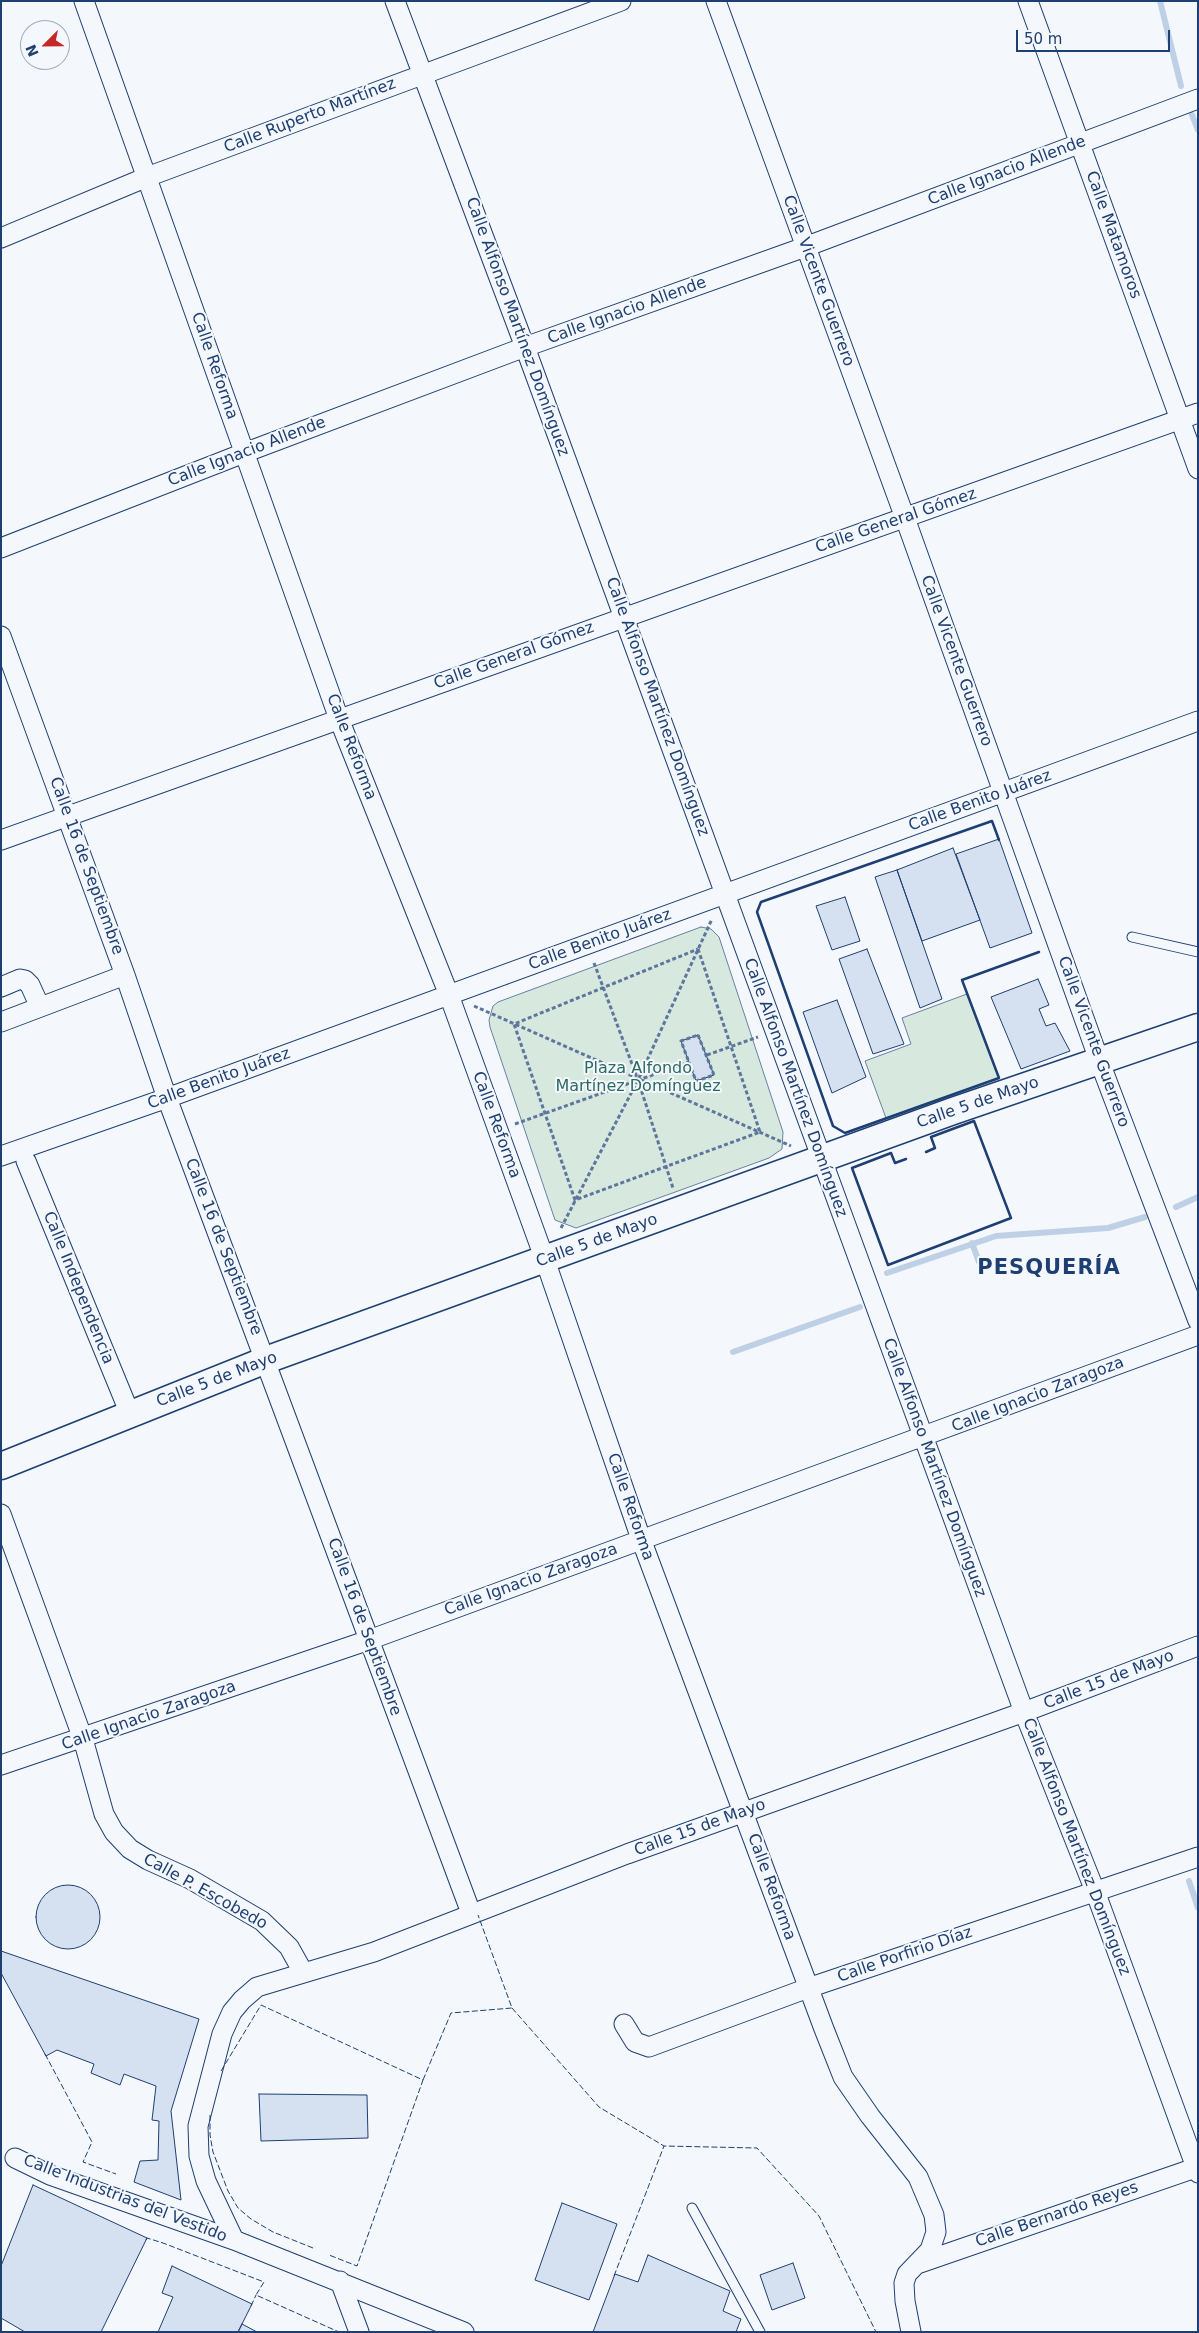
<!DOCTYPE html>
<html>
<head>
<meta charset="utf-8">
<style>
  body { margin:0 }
  #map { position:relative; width:1199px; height:2333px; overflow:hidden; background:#f4f7fb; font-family:"DejaVu Sans",sans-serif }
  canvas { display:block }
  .frame { position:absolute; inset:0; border:2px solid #1d3f73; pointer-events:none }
  .north { position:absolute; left:20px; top:20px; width:50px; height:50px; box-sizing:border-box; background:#f4f7fb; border:1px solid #9eadc5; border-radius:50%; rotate:247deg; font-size:14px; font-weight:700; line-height:20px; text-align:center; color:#1d3f73 }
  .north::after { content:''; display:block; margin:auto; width:18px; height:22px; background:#c62828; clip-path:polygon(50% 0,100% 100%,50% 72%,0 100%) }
  .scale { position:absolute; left:1016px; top:30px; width:154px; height:22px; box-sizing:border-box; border:2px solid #1d3f73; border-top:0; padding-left:6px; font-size:15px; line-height:18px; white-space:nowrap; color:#1d3f73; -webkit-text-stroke:4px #f4f7fb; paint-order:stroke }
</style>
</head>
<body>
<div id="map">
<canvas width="1199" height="2333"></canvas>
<div class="frame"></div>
<div class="north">N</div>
<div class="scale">50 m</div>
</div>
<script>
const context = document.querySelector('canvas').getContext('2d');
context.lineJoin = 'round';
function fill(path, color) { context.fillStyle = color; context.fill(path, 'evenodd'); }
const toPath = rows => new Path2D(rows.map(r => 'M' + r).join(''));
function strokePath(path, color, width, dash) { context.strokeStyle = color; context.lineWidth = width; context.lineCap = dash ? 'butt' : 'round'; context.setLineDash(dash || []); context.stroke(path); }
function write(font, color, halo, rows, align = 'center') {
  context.font = font + ' "DejaVu Sans",sans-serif'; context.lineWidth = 4; context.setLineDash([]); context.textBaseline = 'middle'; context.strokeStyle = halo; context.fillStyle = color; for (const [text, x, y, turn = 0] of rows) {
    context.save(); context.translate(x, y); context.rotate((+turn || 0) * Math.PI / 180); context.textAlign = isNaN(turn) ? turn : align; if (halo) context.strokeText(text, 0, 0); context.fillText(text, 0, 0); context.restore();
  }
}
const green = toPath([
  [701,927,711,929,719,937,783,1132,782,1149,769,1158,576,1228,555,1220,490,1027,489,1020,493,1006,498,1002,701,927],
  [967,994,999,1078,886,1118,865,1061,911,1044,902,1018,967,994]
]);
fill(green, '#d7e8df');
strokePath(green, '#687fa3', 1);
strokePath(toPath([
  [1160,1,1181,86],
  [1192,115,1198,130],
  [1176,1207,1198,1197],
  [972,1243,979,1262],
  [887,1273,996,1236,1108,1228,1145,1217],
  [733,1352,860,1307],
  [1189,1881,1198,1908]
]), '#bed0e5', 6);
const building = toPath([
  [999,839,1032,933,990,948,956,854,999,839],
  [953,848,980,920,922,941,897,870,953,848],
  [897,870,942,999,920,1008,875,877,897,870],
  [845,897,860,941,832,950,816,906,845,897],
  [867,949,904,1044,873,1054,839,959,867,949],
  [1038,979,1049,1005,1039,1009,1046,1026,1055,1023,1070,1051,1021,1069,991,997,1038,979],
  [837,1000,866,1077,832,1093,803,1012,837,1000],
  [698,1035,714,1075,696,1081,681,1041,698,1035],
  '36 1917a32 32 0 1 1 64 0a32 32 0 1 1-64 0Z',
  [1,1951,199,2019,171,2111,181,2200,134,2182,140,2161,158,2160,159,2121,152,2120,156,2086,124,2074,120,2085,91,2073,94,2064,57,2050,46,2056,1,1973,1,1951],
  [259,2094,367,2095,368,2138,261,2141,259,2094],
  [33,2185,147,2238,101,2332,25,2332,1,2318,1,2266,33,2185],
  [562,2203,617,2224,589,2300,535,2280,562,2203],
  [648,2255,730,2291,723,2311,741,2319,736,2332,593,2332,615,2274,638,2282,648,2255],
  [793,2263,805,2298,772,2310,760,2275,793,2263],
  [172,2266,252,2304,238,2332,158,2332,173,2297,162,2293,172,2266],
  [242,2324,257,2332,238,2332,242,2324]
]);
fill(building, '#d5e0f0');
strokePath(building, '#1d3f73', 1);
const lane = toPath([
  [1132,937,1198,952],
  [692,2208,760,2332]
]);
const street = toPath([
  [84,1,339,719,449,995,545,1260,641,1539,824,2029,843,2077,870,2116,918,2177,934,2215,936,2232,930,2250,907,2274,904,2283,905,2301,911,2332],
  [395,1,525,347,1024,1712,1095,1891,1198,2173],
  [716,1,905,518,1099,1060,1198,1321],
  [1028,1,1198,469],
  [1,238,147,177,621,1],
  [1,548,244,453,525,347,805,247,1198,99],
  [1,636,125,975,167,1098,471,1913],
  [1,840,1198,413],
  [1,987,20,979,25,980,30,985,40,1007],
  [1,1022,125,975],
  [1,1156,167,1098,1198,721],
  [26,1161,130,1414],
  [1,1514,83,1739,104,1814,114,1832,130,1849,148,1860,190,1879,262,1921,289,1947,303,1972],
  [1,1765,369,1640,1198,1335],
  [624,2024,635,2042,649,2047,808,1988,1198,1857],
  [15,2158,50,2175,234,2240,464,2332],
  [234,2240,206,2181,199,2156,198,2126,222,2034,232,2012,242,2000,257,1987,374,1952,627,1854,1024,1712,1198,1646],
  [920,2263,1198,2167],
  [340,2281,359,2332]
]);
const secondary = toPath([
  [1,1466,266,1360,953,1111,1198,1027]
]);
strokePath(lane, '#1d3f73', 11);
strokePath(street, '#1d3f73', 21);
strokePath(secondary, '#1d3f73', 29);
strokePath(toPath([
  [698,949,760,1132,575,1200,514,1024,698,949],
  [594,963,638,1080,673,1188],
  [474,1006,791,1146],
  [698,1035,714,1075,696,1081,681,1041,698,1035],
  [707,1055,758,1037],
  [515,1124,689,1062],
  [561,1228,638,1080,712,919]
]), '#5e769c', 3, [4, 2.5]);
strokePath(lane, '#f4f7fb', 9);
strokePath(street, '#f4f7fb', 19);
strokePath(secondary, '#f4f7fb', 26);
strokePath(toPath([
  [512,2008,599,2107,664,2146,757,2148,819,2216,876,2332],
  [45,2054,92,2142,83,2162,116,2174],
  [221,2071,261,2005,423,2080,357,2266,329,2255],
  [423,2080,451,2013,512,2008,478,1915],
  [210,2115,210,2135,213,2152,228,2191,238,2208,251,2219,273,2232,313,2248],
  [146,2240,147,2238,163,2243,264,2282,256,2295,339,2332],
  [614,2276,664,2146],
  [251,2306,256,2295]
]), '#1d3f73', 1, [6, 2.5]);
strokePath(toPath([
  [999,840,992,821,761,902,757,912,833,1126,845,1133,999,1078,962,980,1039,952],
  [906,1159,895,1163,891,1153,852,1168,888,1265,1011,1218,974,1121,931,1137,935,1148,926,1152]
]), '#1d3f73', 2.5);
write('16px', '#1d3f73', '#f4f7fb', [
  ["Calle Ruperto Martínez",310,116,-21],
  ["Calle Ignacio Allende",1007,171,-21],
  ["Calle Matamoros",1113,235,70],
  ["Calle Vicente Guerrero",818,281,70],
  ["Calle Ignacio Allende",627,311,-20],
  ["Calle Alfonso Martínez Domínguez",517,327,70],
  ["Calle Reforma",214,366,71],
  ["Calle Ignacio Allende",247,452,-21],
  ["Calle General Gómez",896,521,-19],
  ["Calle General Gómez",514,656,-20],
  ["Calle Vicente Guerrero",956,661,70],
  ["Calle Alfonso Martínez Domínguez",657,707,70],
  ["Calle Reforma",351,747,69],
  ["Calle Benito Juárez",980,801,-20],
  ["Calle 16 de Septiembre",86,866,70],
  ["Calle Benito Juárez",600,940,-20],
  ["Calle Vicente Guerrero",1093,1042,70],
  ["Calle Benito Juárez",219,1079,-20],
  ["Calle Alfonso Martínez Domínguez",795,1088,70],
  ["Calle 5 de Mayo",978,1103,-19],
  ["Calle Reforma",496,1125,70],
  ["Calle 5 de Mayo",597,1241,-20],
  ["Calle 16 de Septiembre",223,1247,69],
  ["Calle Independencia",78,1288,68],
  ["Calle 5 de Mayo",217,1380,-21],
  ["Calle Ignacio Zaragoza",1038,1395,-21],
  ["Calle Alfonso Martínez Domínguez",934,1468,70],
  ["Calle Reforma",630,1507,71],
  ["Calle Ignacio Zaragoza",531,1580,-20],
  ["Calle 16 de Septiembre",364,1627,70],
  ["Calle 15 de Mayo",1109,1680,-21],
  ["Calle Ignacio Zaragoza",149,1716,-19],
  ["Calle 15 de Mayo",700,1828,-20],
  ["Calle Alfonso Martínez Domínguez",1076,1847,69],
  ["Calle Reforma",771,1887,70],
  ["Calle P. Escobedo",205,1892,29],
  ["Calle Porfirio Díaz",905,1955,-19],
  ["Calle Industrias del Vestido",125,2199,21],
  ["Calle Bernardo Reyes",1057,2215,-19]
]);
write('16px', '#2c6c60', '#f4f7fb', [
  ["Plaza Alfondo",638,1069],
  ["Martínez Domínguez",638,1087]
]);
context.letterSpacing = '1px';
write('bold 21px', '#1d3f73', '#f4f7fb', [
  ["PESQUERÍA",1049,1269]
]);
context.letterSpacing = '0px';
</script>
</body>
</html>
